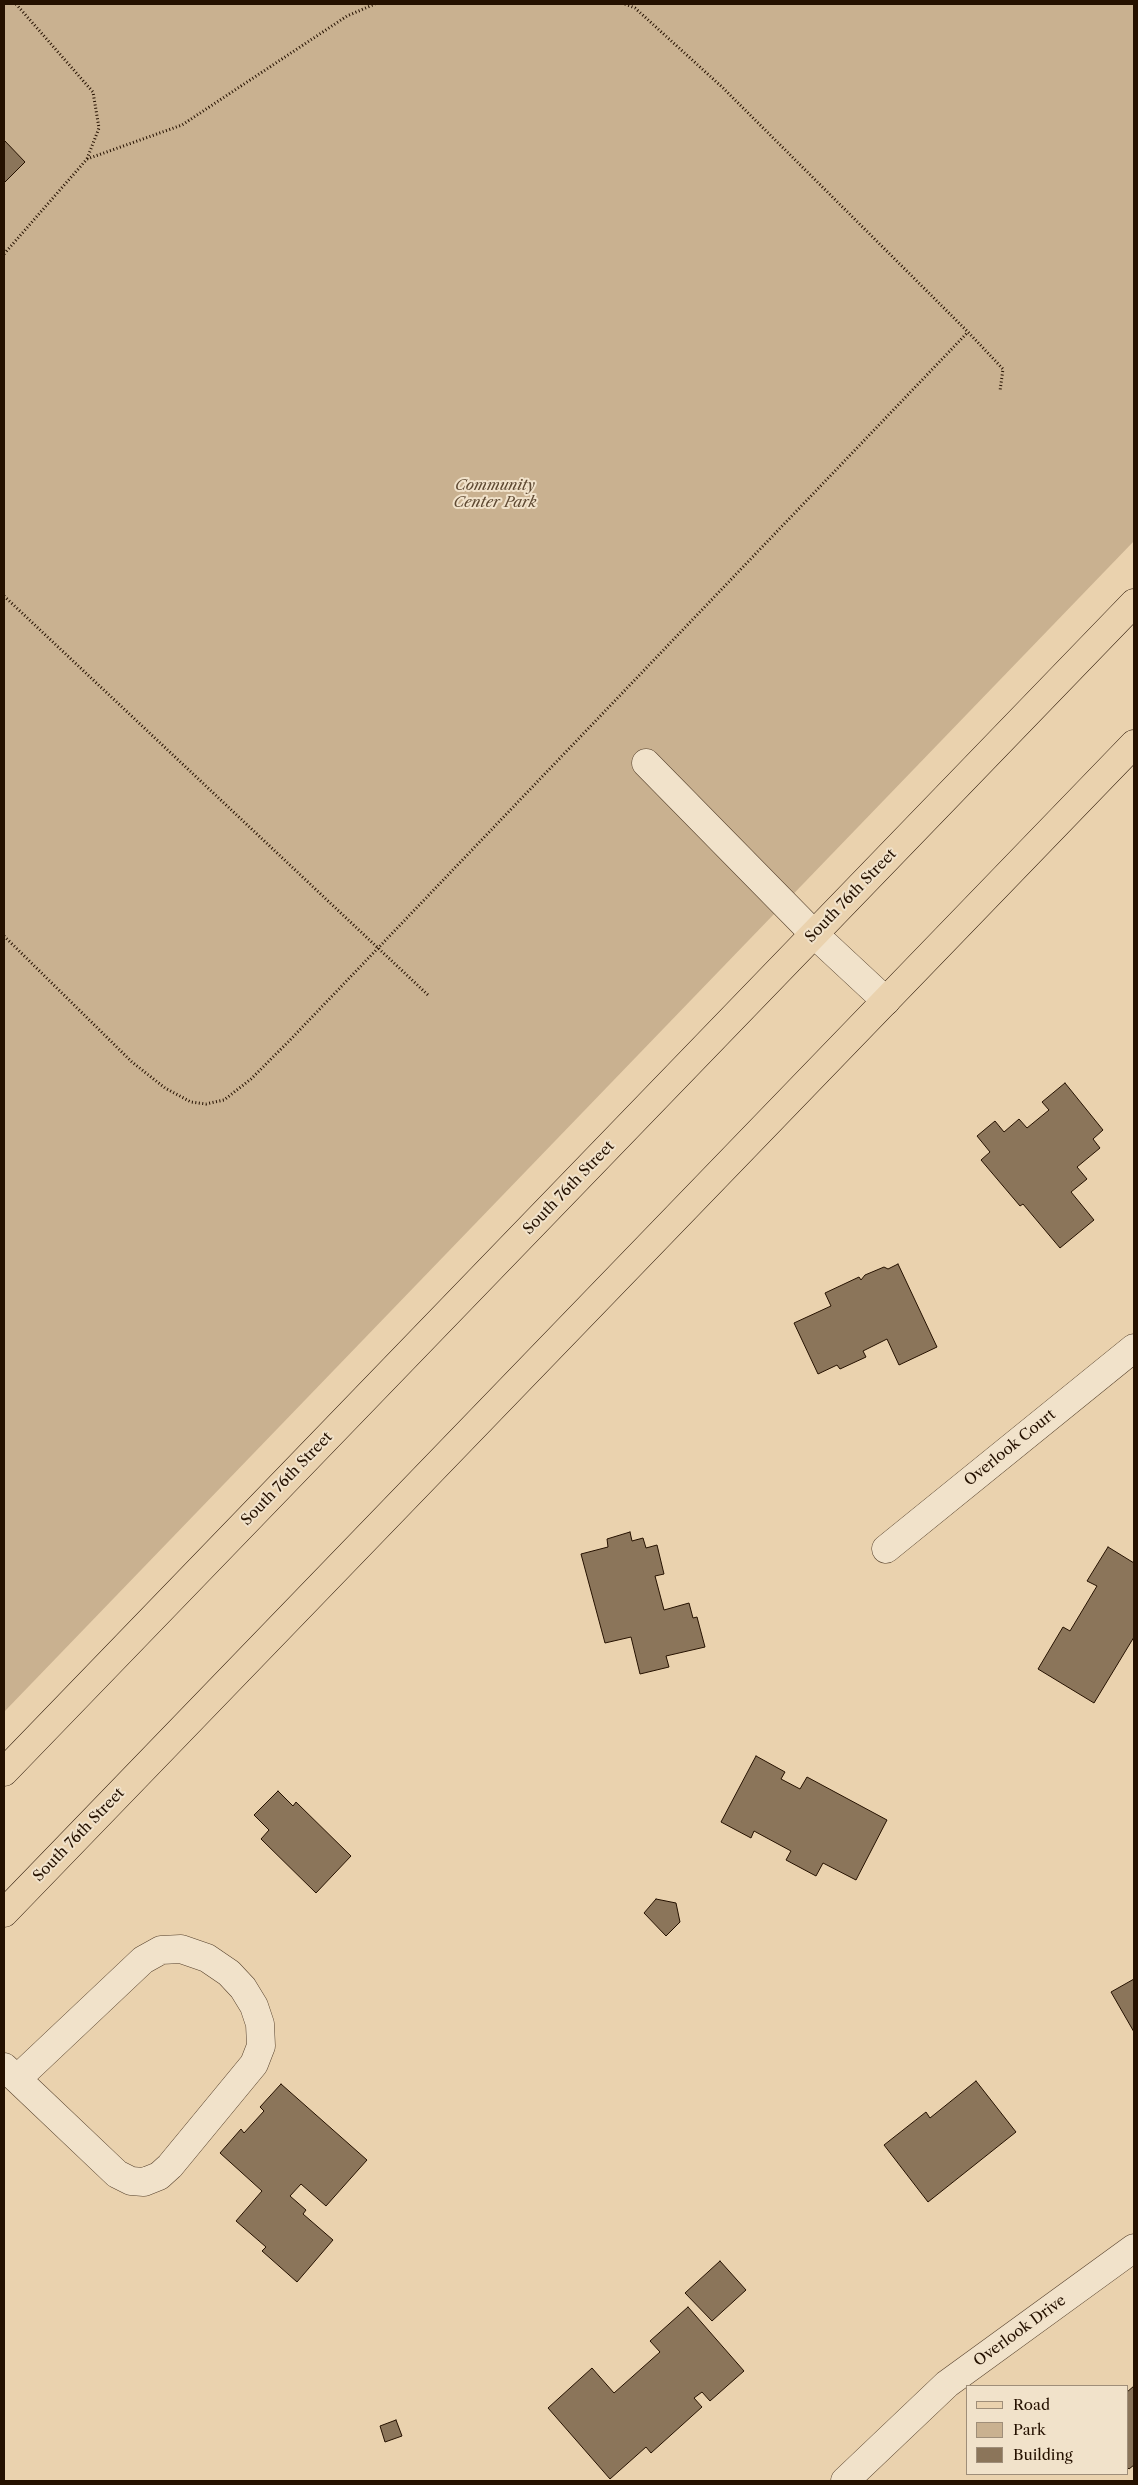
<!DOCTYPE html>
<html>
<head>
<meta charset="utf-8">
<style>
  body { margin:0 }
  #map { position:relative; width:1138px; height:2485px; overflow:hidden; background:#ead2ae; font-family:"Libre Caslon Text",serif }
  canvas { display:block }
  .frame { position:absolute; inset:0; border:5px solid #251100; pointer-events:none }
  .legend { position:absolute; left:966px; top:2385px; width:162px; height:90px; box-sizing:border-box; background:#f1e2ca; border:1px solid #9f8e79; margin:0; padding:6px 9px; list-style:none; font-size:15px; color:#251100 }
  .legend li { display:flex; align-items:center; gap:10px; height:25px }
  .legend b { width:25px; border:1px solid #9f8e79 }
</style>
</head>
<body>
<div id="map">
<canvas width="1138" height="2485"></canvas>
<div class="frame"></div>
<ul class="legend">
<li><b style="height:6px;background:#ead2ae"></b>Road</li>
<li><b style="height:14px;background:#c9b190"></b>Park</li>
<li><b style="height:14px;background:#8b755a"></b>Building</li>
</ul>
</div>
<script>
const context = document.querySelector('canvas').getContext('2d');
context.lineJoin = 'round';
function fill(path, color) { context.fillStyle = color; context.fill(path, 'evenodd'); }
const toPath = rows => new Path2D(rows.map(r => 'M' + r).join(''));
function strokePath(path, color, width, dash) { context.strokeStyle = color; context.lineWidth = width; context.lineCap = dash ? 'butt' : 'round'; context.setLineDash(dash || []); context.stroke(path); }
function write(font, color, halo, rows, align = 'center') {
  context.font = font + ' "Libre Caslon Text",serif'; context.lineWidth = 4; context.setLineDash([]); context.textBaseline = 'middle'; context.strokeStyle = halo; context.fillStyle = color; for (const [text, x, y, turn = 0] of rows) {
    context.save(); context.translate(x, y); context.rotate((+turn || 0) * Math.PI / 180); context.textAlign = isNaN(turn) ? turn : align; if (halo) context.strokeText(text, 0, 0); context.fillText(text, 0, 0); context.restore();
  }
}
fill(toPath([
  [4,4,1134,4,1134,541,4,1712]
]), '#c9b190');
const building = toPath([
  [4,140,25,162,4,183,4,140],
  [1065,1083,1103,1130,1093,1139,1100,1148,1077,1167,1087,1179,1071,1192,1094,1220,1060,1248,1023,1204,1020,1206,981,1160,990,1152,977,1136,995,1121,1004,1132,1019,1119,1027,1128,1049,1110,1042,1102,1065,1083],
  [898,1264,937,1347,899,1365,887,1339,863,1351,866,1357,840,1369,837,1365,818,1374,794,1323,831,1306,825,1293,859,1277,861,1280,865,1275,884,1267,888,1269,898,1264],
  [630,1532,632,1541,643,1538,646,1548,657,1545,664,1574,655,1576,664,1610,689,1603,693,1618,697,1617,705,1647,666,1656,669,1667,640,1674,631,1637,605,1643,581,1554,608,1547,607,1539,630,1532],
  [1108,1547,1134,1563,1134,1637,1094,1703,1038,1669,1063,1627,1070,1631,1097,1586,1087,1581,1108,1547],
  [756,1756,785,1772,781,1779,800,1789,807,1777,887,1820,856,1880,823,1863,816,1876,786,1860,791,1851,754,1831,751,1838,721,1822,756,1756],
  [278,1791,293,1806,296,1802,351,1856,316,1893,261,1839,269,1830,254,1815,278,1791],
  [656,1899,676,1903,680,1922,666,1936,644,1913,656,1899],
  [1134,1979,1134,2032,1111,1992,1134,1979],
  [976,2081,1016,2132,928,2202,884,2145,926,2112,930,2118,976,2081],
  [281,2084,367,2160,326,2206,301,2184,290,2196,306,2210,303,2214,333,2240,297,2282,262,2251,266,2247,236,2221,262,2191,220,2153,241,2129,244,2133,264,2111,260,2107,281,2084],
  [720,2261,746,2290,712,2321,685,2293,720,2261],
  [688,2307,744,2371,710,2401,702,2392,694,2398,702,2407,651,2453,646,2447,610,2479,548,2408,592,2368,614,2393,660,2352,650,2341,688,2307],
  [1134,2386,1134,2465,1129,2469,1127,2467,1127,2392,1134,2386],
  [396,2420,402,2436,385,2442,380,2426,396,2420]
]);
fill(building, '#8b755a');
strokePath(building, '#251100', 1);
const minor = toPath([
  [646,763,814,934,886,1001],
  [886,1549,1134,1348],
  [4,2067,17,2079,117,2174,131,2181,144,2182,159,2176,170,2166,254,2064,261,2046,260,2024,254,2006,243,1988,229,1973,207,1958,181,1949,161,1950,143,1960,17,2079],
  [845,2481,947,2384,1134,2248]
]);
const major = toPath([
  [4,1772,1134,603],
  [4,1913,1134,744]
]);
strokePath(minor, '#56412c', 29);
strokePath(major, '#251100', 29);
strokePath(toPath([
  [16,4,93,92,99,128,87,159],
  [625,4,635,8,722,87,968,332,1003,369,1000,391],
  [4,254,87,159,182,125,347,16,375,4],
  [4,596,428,995],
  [4,936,132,1062,165,1088,191,1102,206,1104,224,1100,251,1079,290,1040,968,332]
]), '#251100', 3, [1, 2.5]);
strokePath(minor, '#f1e2ca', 28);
strokePath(major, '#ead2ae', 28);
write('italic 15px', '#5e4932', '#f1e2ca', [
  ["Community",495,486],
  ["Center Park",495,503]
]);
write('15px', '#251100', '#f1e2ca', [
  ["South 76th Street",851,896,-46],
  ["South 76th Street",569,1188,-46],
  ["Overlook Court",1010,1448,-39],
  ["South 76th Street",287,1479,-46],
  ["South 76th Street",79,1835,-46],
  ["Overlook Drive",1020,2331,-36]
]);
</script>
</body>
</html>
